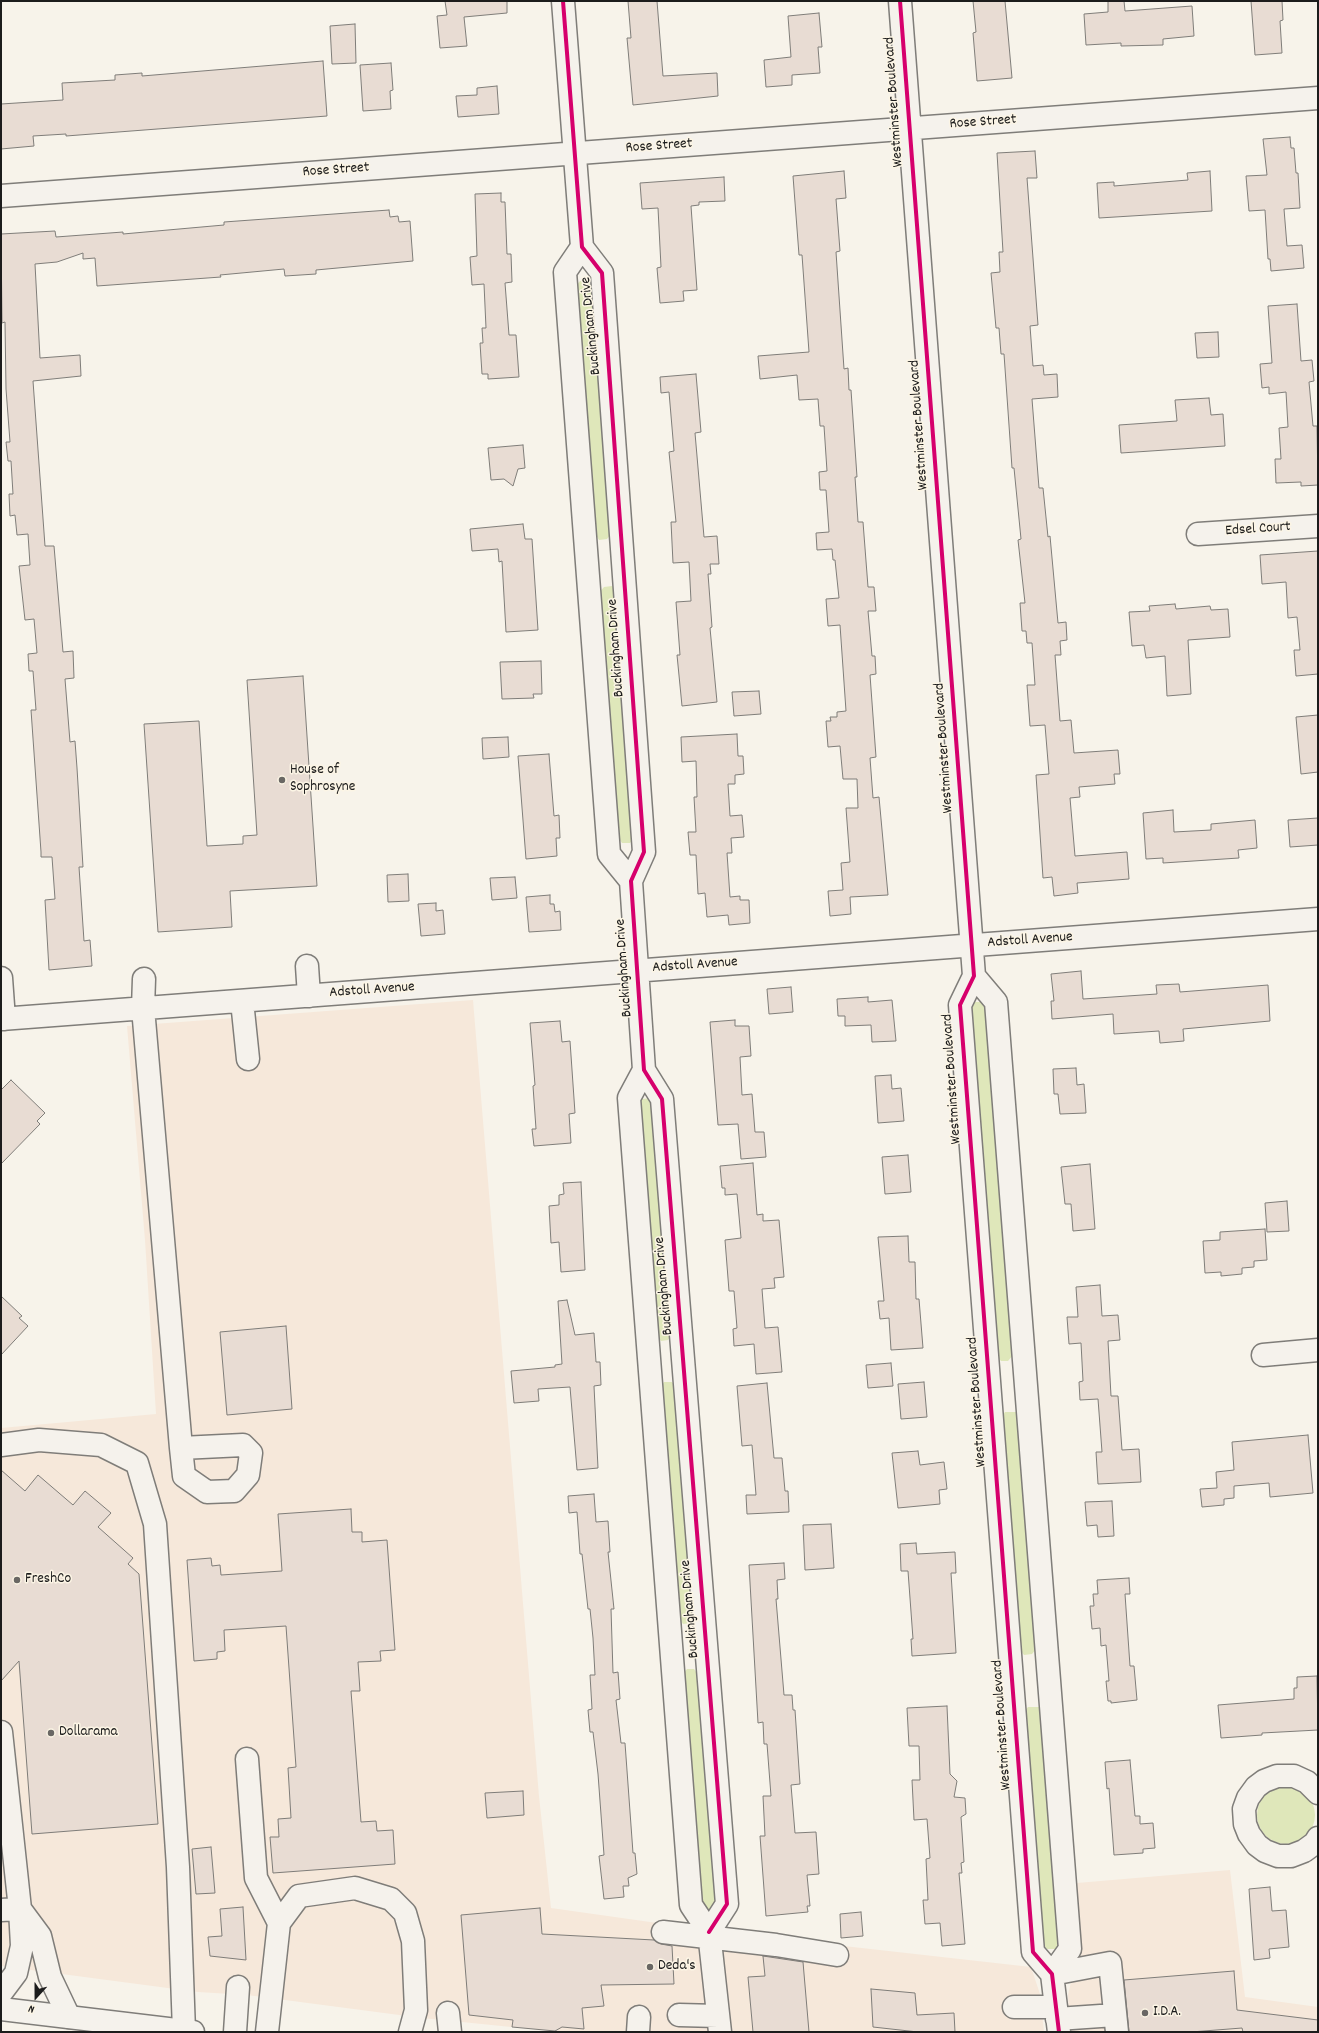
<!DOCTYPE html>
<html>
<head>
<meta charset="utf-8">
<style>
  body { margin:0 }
  #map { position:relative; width:1319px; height:2033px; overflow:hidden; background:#f7f3ea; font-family:Dekko,sans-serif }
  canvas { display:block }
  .frame { position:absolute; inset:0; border:2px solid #1c1c1c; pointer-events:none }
  .north { position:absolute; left:16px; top:1977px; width:40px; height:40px; -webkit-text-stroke:3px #fcf5e5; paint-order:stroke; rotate:201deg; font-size:11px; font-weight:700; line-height:16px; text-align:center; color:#1c1c1c }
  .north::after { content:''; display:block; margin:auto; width:14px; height:18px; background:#1c1c1c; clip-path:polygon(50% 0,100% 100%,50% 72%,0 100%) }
</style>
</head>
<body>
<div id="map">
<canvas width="1319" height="2033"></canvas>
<div class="frame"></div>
<div class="north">N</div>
</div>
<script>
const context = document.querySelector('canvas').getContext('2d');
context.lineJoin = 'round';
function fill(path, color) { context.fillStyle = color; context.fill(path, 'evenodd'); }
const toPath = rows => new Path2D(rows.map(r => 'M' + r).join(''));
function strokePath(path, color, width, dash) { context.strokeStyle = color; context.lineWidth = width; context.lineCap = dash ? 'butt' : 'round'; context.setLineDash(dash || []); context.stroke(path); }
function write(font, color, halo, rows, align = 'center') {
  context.font = font + ' Dekko,sans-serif'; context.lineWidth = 3; context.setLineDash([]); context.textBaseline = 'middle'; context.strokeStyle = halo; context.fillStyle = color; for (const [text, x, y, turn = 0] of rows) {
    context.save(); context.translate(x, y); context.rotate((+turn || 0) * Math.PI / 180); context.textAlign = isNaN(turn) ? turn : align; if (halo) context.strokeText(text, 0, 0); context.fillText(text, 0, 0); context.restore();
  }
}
fill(toPath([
  [473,1000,539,1796,551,1908,728,1933,1031,1967,1040,1994,1044,2032,561,2032,422,2018,247,1995,198,1992,1,1966,1,1428,156,1414,145,1240,127,1026],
  [1230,1870,1245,1997,1318,2007,1318,2032,1070,2032,1068,1995,1076,1961,1077,1883]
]), '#f6e8da');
fill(toPath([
  [580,281,588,281,593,289,612,533,607,539,599,540,594,532,575,287],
  [612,586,617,594,635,837,630,843,622,843,616,835,599,593,604,587],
  [973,1002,984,1002,990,1009,1014,1354,1008,1361,1001,1361,995,1354,968,1009],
  [650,1098,655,1107,673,1334,668,1340,661,1341,655,1333,637,1105,642,1099],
  [664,1382,672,1382,678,1390,696,1617,691,1623,683,1624,678,1616,660,1388],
  [1005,1412,1016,1412,1022,1419,1037,1648,1032,1654,1024,1655,1018,1647,1000,1419],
  [687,1669,694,1669,700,1677,718,1904,713,1911,705,1911,700,1903,682,1675],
  [1028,1707,1039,1707,1045,1714,1061,1943,1055,1949,1047,1949,1041,1942,1023,1713],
  '1257 1815a29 29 0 1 1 58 0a29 29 0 1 1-58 0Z'
]), '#dfe7ba');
const building = toPath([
  [445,1,507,1,507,13,464,17,467,46,440,48,437,16,447,15,445,1],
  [628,1,657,1,663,76,717,73,718,96,633,105,627,38,631,38,628,1],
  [973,1,1005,1,1012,78,977,81,973,33,976,32,973,1],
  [1108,1,1124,1,1125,11,1192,6,1194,36,1163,39,1163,45,1121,46,1121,43,1086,45,1084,14,1108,12,1108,1],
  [1251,1,1282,1,1283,20,1280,21,1282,53,1255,55,1251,1],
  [819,13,822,47,818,47,820,73,792,75,792,85,766,87,764,60,791,57,788,16,819,13],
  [355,24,356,63,332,64,330,26,355,24],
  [323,61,327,116,66,136,66,134,33,136,34,146,1,149,1,104,63,100,62,83,115,80,115,75,142,73,142,76,323,61],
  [391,63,393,90,390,91,391,109,363,111,360,65,391,63],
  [497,86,499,114,458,117,456,96,477,95,477,88,497,86],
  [1290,137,1291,148,1294,148,1296,173,1298,173,1300,208,1284,209,1287,246,1302,245,1304,268,1271,271,1270,259,1268,259,1265,210,1249,211,1246,176,1267,175,1263,139,1290,137],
  [1035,151,1037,178,1027,178,1038,325,1030,326,1033,366,1043,365,1044,375,1057,374,1058,397,1032,399,1039,488,1043,488,1048,537,1050,536,1058,623,1066,622,1067,640,1060,641,1061,655,1055,655,1060,721,1071,720,1074,753,1118,750,1120,774,1114,774,1115,784,1079,787,1080,797,1070,798,1075,856,1127,852,1129,879,1077,883,1078,893,1054,896,1052,877,1043,878,1036,775,1049,774,1045,725,1030,726,1027,685,1035,685,1032,643,1027,643,1026,631,1022,631,1020,603,1025,603,1018,540,1021,539,1014,468,1012,468,1004,354,1001,354,999,328,996,328,991,273,1000,272,999,252,1003,252,997,153,1035,151],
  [844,171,846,198,836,199,840,251,836,252,844,369,848,368,849,390,851,390,857,477,855,477,858,522,863,522,868,587,874,587,876,611,868,611,872,656,875,656,876,674,870,675,876,757,870,758,873,798,879,797,888,895,850,897,851,914,830,916,828,891,843,890,841,863,850,862,846,808,858,808,857,779,843,779,840,746,828,747,826,721,831,721,830,717,837,717,837,712,846,711,840,625,828,626,826,599,839,598,835,560,833,560,832,549,817,550,816,533,829,532,826,490,820,490,819,472,827,471,824,426,820,426,818,399,799,400,797,375,760,379,758,356,809,352,802,255,799,255,793,176,844,171],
  [1210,171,1212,211,1099,218,1097,183,1114,182,1114,186,1188,180,1187,173,1210,171],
  [724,177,725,201,699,202,699,205,691,206,697,290,683,291,684,301,660,303,657,268,661,267,658,208,642,209,640,183,724,177],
  [501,193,501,202,505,202,507,254,511,254,512,282,505,283,509,335,516,335,519,377,488,379,488,374,482,374,480,343,483,343,482,328,486,328,484,284,472,285,470,257,477,256,475,194,501,193],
  [389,210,390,217,398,216,399,222,410,221,413,261,316,270,316,274,285,276,284,269,220,275,221,277,97,286,95,258,83,259,83,253,57,262,35,264,40,358,80,355,81,376,33,381,45,546,54,546,63,652,73,651,74,678,65,679,70,742,75,741,77,768,83,867,79,867,84,941,90,940,92,966,49,970,45,900,55,899,52,857,41,857,41,852,31,710,36,710,33,671,29,671,28,654,37,653,34,619,25,620,19,566,30,565,28,534,17,535,15,515,10,516,9,494,13,494,11,461,8,461,6,442,10,442,6,389,5,322,2,323,1,234,55,231,56,237,123,232,123,234,224,225,224,222,389,210],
  [1297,304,1301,361,1312,360,1314,381,1309,382,1313,426,1317,426,1318,485,1301,486,1301,482,1276,483,1275,459,1281,459,1279,428,1288,427,1286,392,1269,394,1269,387,1262,388,1260,364,1272,363,1268,306,1297,304],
  [1218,332,1219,357,1197,358,1195,333,1218,332],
  [696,374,701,432,695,433,704,537,717,536,719,564,710,564,711,574,708,574,712,627,710,628,717,702,682,706,677,655,680,655,676,602,691,601,689,562,673,563,671,522,676,522,669,452,674,451,669,392,661,393,660,377,696,374],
  [1209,398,1211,415,1223,414,1225,446,1121,453,1119,425,1177,421,1175,400,1209,398],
  [523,445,525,468,518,469,513,486,504,479,491,480,488,448,523,445],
  [523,524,525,539,532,539,538,630,506,632,502,561,499,562,498,549,472,551,470,529,523,524],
  [1318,551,1318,674,1296,676,1294,650,1300,650,1297,617,1288,618,1286,582,1262,584,1260,555,1318,551],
  [1175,604,1176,609,1210,606,1211,610,1228,609,1230,637,1188,640,1191,694,1167,696,1165,656,1146,658,1144,645,1132,646,1129,612,1150,611,1149,606,1175,604],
  [541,661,542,694,533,694,534,698,502,699,500,662,541,661],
  [303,676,317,886,230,891,232,927,158,932,144,724,199,721,207,846,243,844,243,836,257,835,247,680,303,676],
  [759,691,761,714,734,716,732,692,759,691],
  [1318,715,1318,772,1301,774,1296,717,1318,715],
  [737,734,738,756,743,756,744,774,735,775,735,784,728,784,730,816,742,815,744,837,731,838,732,853,727,853,730,897,740,896,740,900,749,900,750,923,729,925,728,915,707,917,705,893,698,894,696,855,690,855,688,832,696,832,694,797,697,797,696,761,682,762,681,737,737,734],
  [508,737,509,757,483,759,482,738,508,737],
  [549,754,554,816,559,815,560,838,556,838,557,856,526,859,518,756,549,754],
  [1173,810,1174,832,1211,830,1211,824,1255,820,1257,848,1238,850,1239,858,1163,863,1163,858,1146,859,1143,813,1173,810],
  [1318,818,1318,845,1290,847,1288,820,1318,818],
  [408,874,409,901,388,902,387,875,408,874],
  [515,877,517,898,492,900,490,878,515,877],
  [550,895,550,904,554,904,555,912,560,911,561,930,529,932,526,897,550,895],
  [436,903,436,911,443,910,445,934,421,936,418,904,436,903],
  [1081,971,1083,999,1157,994,1156,985,1179,984,1180,992,1268,985,1270,1021,1183,1029,1184,1041,1160,1043,1159,1031,1114,1034,1113,1014,1052,1019,1051,1001,1054,1001,1051,974,1081,971],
  [791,987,793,1012,769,1014,767,989,791,987],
  [868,997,868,1002,892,1000,896,1041,872,1042,871,1025,845,1026,845,1016,838,1016,837,999,868,997],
  [735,1020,735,1026,749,1026,751,1056,740,1057,742,1095,752,1094,755,1132,764,1132,766,1157,741,1159,738,1124,718,1125,710,1022,735,1020],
  [560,1021,562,1042,570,1041,575,1113,569,1114,571,1143,534,1146,532,1129,536,1129,533,1086,535,1085,530,1023,560,1021],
  [1076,1068,1077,1085,1084,1084,1086,1113,1060,1114,1058,1094,1054,1094,1053,1069,1076,1068],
  [891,1075,892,1089,901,1088,904,1121,878,1123,875,1076,891,1075],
  [11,1080,45,1113,37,1121,40,1124,1,1164,1,1090,11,1080],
  [908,1155,911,1192,885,1194,882,1157,908,1155],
  [753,1163,757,1215,763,1214,763,1221,779,1220,784,1277,774,1278,775,1288,762,1289,765,1328,778,1327,782,1372,756,1374,754,1344,734,1346,733,1329,737,1328,734,1291,729,1291,725,1240,741,1238,737,1194,725,1195,725,1188,722,1188,720,1166,753,1163],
  [1090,1164,1095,1229,1073,1231,1071,1204,1065,1204,1061,1167,1090,1164],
  [581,1182,585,1270,561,1272,559,1242,551,1243,549,1206,559,1205,559,1195,564,1194,563,1183,581,1182],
  [1287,1201,1289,1231,1267,1232,1265,1203,1287,1201],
  [1265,1229,1267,1260,1254,1261,1254,1267,1242,1268,1242,1274,1221,1276,1221,1272,1205,1273,1203,1241,1220,1240,1220,1232,1265,1229],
  [908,1236,909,1262,915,1262,916,1299,919,1299,923,1348,891,1350,889,1318,880,1319,878,1301,884,1301,878,1237,908,1236],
  [1100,1285,1102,1316,1118,1315,1120,1340,1108,1341,1111,1396,1118,1396,1122,1450,1139,1449,1141,1482,1098,1484,1096,1452,1102,1452,1098,1399,1080,1400,1079,1382,1083,1381,1081,1343,1069,1344,1067,1317,1078,1317,1076,1287,1100,1285],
  [1,1296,22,1316,19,1318,28,1326,1,1355,1,1296],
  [567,1300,575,1335,594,1333,596,1362,600,1362,601,1385,594,1386,598,1468,577,1470,570,1387,538,1389,539,1401,514,1403,511,1371,555,1367,555,1365,562,1364,558,1301,567,1300],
  [286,1326,292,1409,227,1415,220,1332,286,1326],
  [891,1363,893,1386,868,1388,866,1365,891,1363],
  [924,1382,927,1417,901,1419,898,1384,924,1382],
  [767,1383,774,1458,782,1458,785,1491,788,1491,789,1512,747,1514,746,1495,756,1495,752,1445,742,1446,737,1386,767,1383],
  [1308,1435,1313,1493,1270,1497,1269,1483,1234,1486,1234,1498,1224,1499,1224,1505,1202,1507,1200,1489,1217,1488,1216,1472,1234,1470,1232,1442,1308,1435],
  [918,1451,920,1465,944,1462,947,1489,939,1490,940,1504,898,1508,892,1453,918,1451],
  [1,1470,25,1491,38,1475,73,1505,85,1491,111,1513,98,1527,133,1558,128,1564,139,1574,158,1824,32,1834,19,1661,1,1681,1,1470],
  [594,1494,596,1522,608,1521,610,1552,608,1552,614,1609,611,1609,613,1673,618,1672,620,1699,616,1700,621,1743,625,1743,633,1853,635,1853,637,1874,628,1878,629,1886,623,1886,624,1897,604,1899,599,1856,604,1855,598,1774,593,1732,590,1732,588,1710,592,1709,590,1675,595,1675,593,1638,590,1609,588,1609,582,1554,580,1554,577,1512,569,1513,568,1496,594,1494],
  [1112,1501,1114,1536,1098,1537,1097,1525,1087,1526,1085,1502,1112,1501],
  [351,1509,352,1532,362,1532,362,1542,387,1540,395,1650,380,1651,381,1661,358,1662,360,1691,351,1691,361,1822,376,1821,377,1831,393,1830,395,1864,273,1873,270,1837,279,1837,278,1819,291,1818,288,1768,296,1767,286,1626,224,1630,225,1651,217,1652,217,1659,194,1661,187,1560,211,1558,212,1566,220,1565,221,1575,282,1571,278,1514,351,1509],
  [831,1524,834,1568,805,1570,803,1525,831,1524],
  [916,1543,917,1554,955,1552,956,1573,951,1573,956,1653,912,1656,911,1639,913,1639,908,1571,901,1571,900,1544,916,1543],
  [784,1563,785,1579,777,1580,778,1599,776,1599,784,1695,792,1695,793,1710,795,1710,800,1784,791,1785,795,1833,816,1832,819,1874,807,1875,810,1906,807,1906,808,1912,766,1916,760,1836,765,1836,763,1796,771,1796,767,1744,764,1744,763,1722,758,1723,749,1565,784,1563],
  [1129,1578,1130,1594,1125,1594,1130,1666,1134,1666,1137,1700,1111,1703,1111,1701,1108,1701,1106,1681,1109,1681,1106,1645,1101,1646,1100,1628,1092,1629,1090,1606,1094,1606,1093,1594,1098,1594,1097,1580,1129,1578],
  [1317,1676,1318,1730,1262,1733,1262,1735,1221,1738,1218,1705,1294,1699,1294,1688,1297,1688,1297,1677,1317,1676],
  [947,1706,950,1774,957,1781,954,1797,965,1798,966,1814,961,1817,964,1862,961,1863,962,1873,959,1873,965,1944,942,1946,940,1923,925,1924,923,1900,928,1900,926,1859,930,1858,927,1819,914,1820,912,1780,920,1780,919,1746,909,1746,907,1708,947,1706],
  [1130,1760,1135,1816,1140,1816,1140,1824,1153,1823,1155,1848,1143,1849,1143,1853,1114,1855,1109,1788,1107,1789,1105,1762,1130,1760],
  [523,1791,524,1815,487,1818,485,1793,523,1791],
  [211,1847,215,1893,196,1894,192,1849,211,1847],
  [1270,1887,1272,1911,1286,1910,1289,1947,1269,1949,1270,1958,1254,1960,1249,1889,1270,1887],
  [243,1907,246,1960,210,1956,208,1937,222,1936,220,1909,243,1907],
  [540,1908,542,1934,654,1940,661,1944,672,1946,674,1984,601,1985,604,2006,582,2008,584,2029,562,2027,555,2031,512,2027,513,2020,469,2015,461,1915,540,1908],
  [861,1912,863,1936,841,1938,840,1914,861,1912],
  [763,1956,803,1962,809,2032,753,2032,748,1977,765,1976,763,1956],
  [1234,1971,1237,2010,1318,2020,1318,2032,1243,2032,1242,2028,1191,2032,1129,2032,1124,1980,1234,1971],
  [871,1989,915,1993,917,2015,954,2013,955,2032,918,2032,873,2027,871,1989]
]);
fill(building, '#e8dcd3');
strokePath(building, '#7f7d79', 1);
const minor = toPath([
  [563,1,582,247,602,273,644,852,631,881,644,1070,662,1099,727,1904,709,1932],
  [900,1,974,976,960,1005,1033,1952,1052,1974,1059,2032],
  [1,196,1318,98],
  [582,247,565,272,609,854,631,881],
  [1198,534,1318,526],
  [307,966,309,996],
  [974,976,996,1002,1070,1949,1052,1974],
  [1,978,4,1019],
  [144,979,143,1008,181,1448,184,1476,207,1492,234,1491,248,1475,251,1453,243,1445,181,1448],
  [242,1001,248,1059],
  [1,1019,1318,919],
  [644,1070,629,1098,691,1905,709,1932,720,2032],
  [1263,1355,1318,1350],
  [1,1445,39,1440,101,1445,137,1463,155,1524,178,1867,184,2031],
  [1,1732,20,1909,22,1946,16,1973,1,1993],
  [247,1759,256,1878,279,1923],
  [1318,1793,1307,1782,1294,1776,1277,1776,1264,1781,1256,1787,1248,1798,1244,1809,1245,1824,1249,1834,1257,1845,1265,1851,1278,1856,1291,1856,1304,1851,1315,1843,1318,1838],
  [20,1909,40,1936,50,1977,69,2017],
  [1,1910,20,1909],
  [663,1932,776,1945,837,1955],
  [1052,1974,1110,1963,1117,2032],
  [1014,2007,1056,2007],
  [448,2013,450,2032],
  [679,2015,718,2016],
  [1057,2019,1115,2015],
  [235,2032,238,1987],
  [267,2032,279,1923,299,1896,355,1888,391,1899,405,1913,413,1941,416,2010,410,2032],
  [638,2032,639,2017]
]);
const major = toPath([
  [1,2009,193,2032]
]);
strokePath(minor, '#7f7d79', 25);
strokePath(major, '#7f7d79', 25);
strokePath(minor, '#f5f2ec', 22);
strokePath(major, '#f5f2ec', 22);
strokePath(toPath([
  [563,1,582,247,602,273,644,852,631,881,644,1070,662,1099,727,1904,709,1932],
  [900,1,974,976,960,1005,1033,1952,1052,1974,1059,2032]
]), '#d6006c', 4);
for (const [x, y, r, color] of [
  [282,780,4,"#696764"],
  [17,1580,4,"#696764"],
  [51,1733,4,"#696764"],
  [650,1967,4,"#696764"],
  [1145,2013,4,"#696764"]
]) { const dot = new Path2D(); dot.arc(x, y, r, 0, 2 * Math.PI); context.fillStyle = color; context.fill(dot); strokePath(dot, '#fcf5e5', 1.5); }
write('15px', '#1c1c1c', '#fcf5e5', [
  ["Westminster Boulevard",895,102,-94],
  ["Rose Street",983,123,-4],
  ["Rose Street",659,147,-4],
  ["Rose Street",336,171,-4],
  ["Buckingham Drive",592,326,-96],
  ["Westminster Boulevard",920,425,-94],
  ["Edsel Court",1258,530,-4],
  ["Buckingham Drive",617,648,-94],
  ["Westminster Boulevard",945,748,-94],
  ["Adstoll Avenue",1030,941,-4],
  ["Adstoll Avenue",695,966,-4],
  ["Buckingham Drive",625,968,-94],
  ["Adstoll Avenue",372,991,-4],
  ["Westminster Boulevard",953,1079,-94],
  ["Buckingham Drive",665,1286,-95],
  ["Westminster Boulevard",978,1402,-94],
  ["Buckingham Drive",691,1609,-95],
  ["Westminster Boulevard",1003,1725,-94]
]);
write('15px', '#1c1c1c', '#fcf5e5', [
  ["House of",290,771],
  ["Sophrosyne",290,788],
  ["FreshCo",25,1580],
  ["Dollarama",59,1733],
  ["Deda's",658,1967],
  ["I.D.A.",1153,2013]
], 'left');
</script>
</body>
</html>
